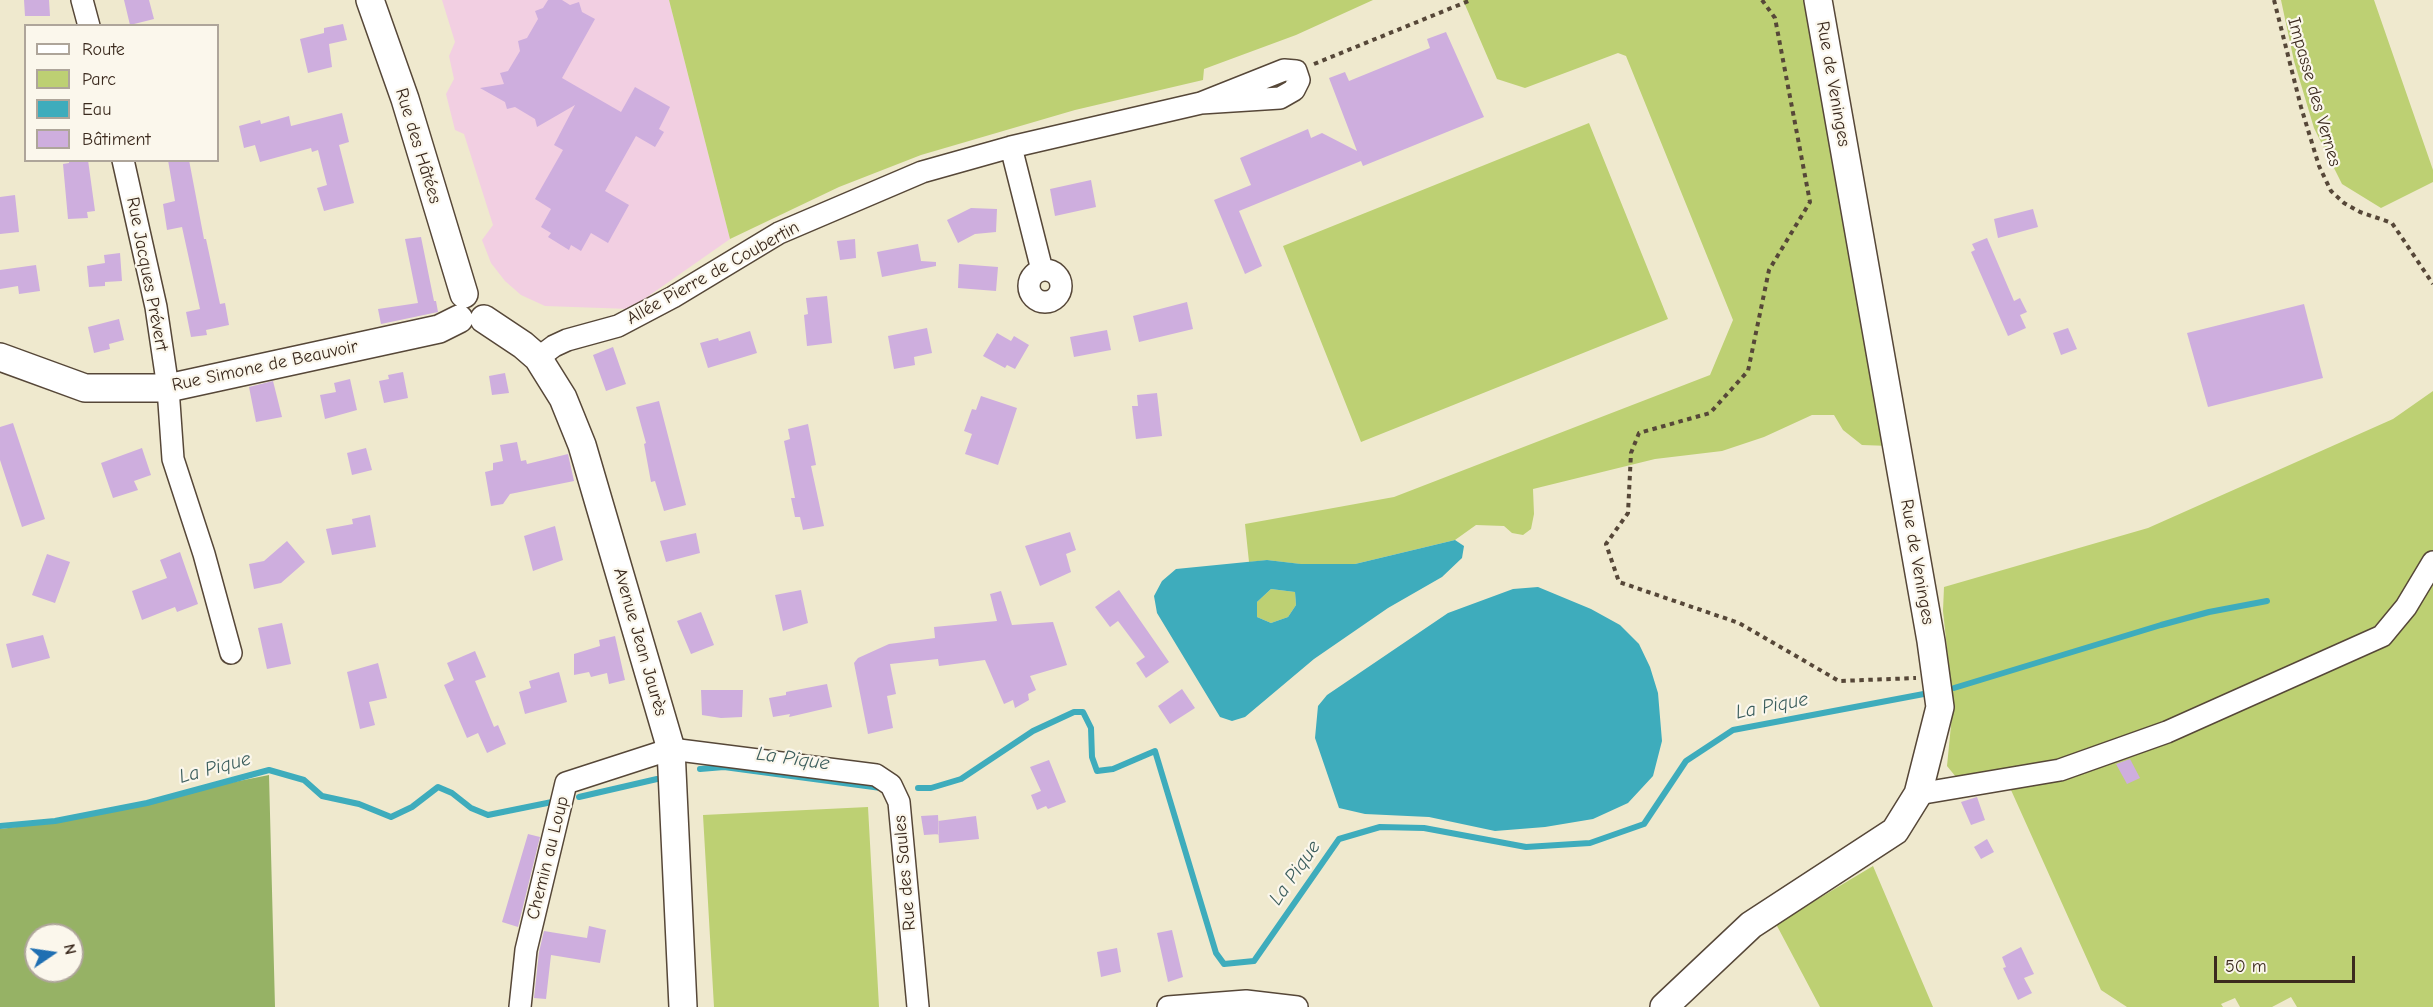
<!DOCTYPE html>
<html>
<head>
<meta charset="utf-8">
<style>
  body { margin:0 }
  #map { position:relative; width:2433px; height:1007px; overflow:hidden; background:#efe9ce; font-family:"Comic Neue",sans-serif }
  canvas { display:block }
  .legend { position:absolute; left:24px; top:24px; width:195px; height:138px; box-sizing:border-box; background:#fbf7ec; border:2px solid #aea59a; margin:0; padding:8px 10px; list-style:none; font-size:18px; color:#3b2a1e }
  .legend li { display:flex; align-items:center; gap:12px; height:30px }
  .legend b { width:30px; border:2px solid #aea59a }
  .north { position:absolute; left:24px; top:923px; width:60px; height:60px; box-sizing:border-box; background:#fbf7ec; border:2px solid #aea59a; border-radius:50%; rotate:77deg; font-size:16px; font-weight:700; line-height:24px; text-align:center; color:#3b2a1e }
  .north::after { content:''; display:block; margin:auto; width:21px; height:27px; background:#1f6fb2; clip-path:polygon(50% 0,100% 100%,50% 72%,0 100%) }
  .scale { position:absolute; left:2214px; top:956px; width:141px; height:27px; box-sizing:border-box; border:3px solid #3b2a1e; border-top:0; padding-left:8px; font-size:18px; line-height:21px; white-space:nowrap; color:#3b2a1e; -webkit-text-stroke:4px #fbf7ec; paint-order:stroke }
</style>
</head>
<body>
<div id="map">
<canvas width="2433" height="1007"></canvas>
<ul class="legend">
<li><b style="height:8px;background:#fff"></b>Route</li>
<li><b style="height:16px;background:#bdd073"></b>Parc</li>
<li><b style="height:16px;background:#3eacbc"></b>Eau</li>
<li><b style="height:16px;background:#ceaede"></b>Bâtiment</li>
</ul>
<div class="north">N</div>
<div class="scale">50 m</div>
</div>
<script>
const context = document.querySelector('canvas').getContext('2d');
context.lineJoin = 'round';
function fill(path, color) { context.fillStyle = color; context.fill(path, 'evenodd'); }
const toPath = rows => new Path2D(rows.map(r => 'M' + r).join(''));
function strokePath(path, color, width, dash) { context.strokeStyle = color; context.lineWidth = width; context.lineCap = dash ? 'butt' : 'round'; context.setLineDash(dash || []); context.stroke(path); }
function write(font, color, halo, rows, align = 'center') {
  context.font = font + ' "Comic Neue",sans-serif'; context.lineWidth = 4.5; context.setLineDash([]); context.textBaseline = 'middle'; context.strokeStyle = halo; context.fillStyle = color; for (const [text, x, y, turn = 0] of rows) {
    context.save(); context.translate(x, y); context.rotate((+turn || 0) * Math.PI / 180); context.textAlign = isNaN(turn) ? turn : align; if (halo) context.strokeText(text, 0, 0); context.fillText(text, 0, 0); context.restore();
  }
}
fill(toPath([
  [442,0,669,0,730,239,630,309,545,306,521,295,505,281,491,263,482,240,493,225,464,134,455,130,446,94,454,79,449,56,455,42]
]), '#f2cfe2');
fill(toPath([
  [669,0,1373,0,1296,35,1204,69,1203,80,1075,110,921,155,839,187,730,239],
  [1463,0,1807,0,1890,446,1862,445,1843,430,1834,415,1812,415,1764,437,1722,451,1655,459,1533,489,1534,514,1531,529,1523,535,1512,533,1504,526,1476,525,1455,540,1355,564,1300,564,1267,560,1249,562,1245,524,1394,497,1710,375,1733,320,1626,56,1618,53,1525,88,1497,79],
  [2281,0,2374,0,2433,170,2433,182,2381,208,2342,184,2314,128,2294,61],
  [1589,123,1668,319,1361,442,1283,246],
  [2433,391,2433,550,2393,607,2369,632,2189,713,2054,762,1956,777,1947,766,1953,705,1943,611,1944,587,2148,528,2393,419],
  [2433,580,2433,1007,2297,1007,2291,997,2272,1007,2240,1007,2235,998,2221,1004,2223,1007,2127,1007,2101,990,2011,790,2106,764,2391,642],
  [1271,589,1295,592,1296,605,1288,617,1271,623,1257,617,1257,602],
  [868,807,879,1007,714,1007,703,815],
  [1873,866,1933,1007,1820,1007,1776,924]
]), '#bdd073');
fill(toPath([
  [269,775,275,1007,0,1007,0,829,65,821,145,805,189,791],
  [36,935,72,935,72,971,36,971]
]), '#96b265');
fill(toPath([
  [1455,540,1464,546,1462,558,1442,577,1388,608,1314,659,1245,717,1232,721,1220,717,1157,613,1154,596,1162,581,1176,569,1267,560,1301,564,1355,564],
  [1271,589,1295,592,1296,605,1288,617,1271,623,1257,617,1257,602],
  [1538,587,1591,609,1620,625,1639,644,1650,667,1658,693,1662,741,1653,776,1628,803,1593,819,1545,827,1495,831,1429,817,1365,814,1339,808,1315,738,1318,706,1327,695,1448,613,1513,589]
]), '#3eacbc');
strokePath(toPath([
  [1954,688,2161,625,2209,612,2267,601],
  [700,769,724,767,881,788],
  [918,788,931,788,961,779,1033,731,1074,712,1083,712,1091,728,1092,757,1097,771,1113,769,1155,751,1216,953,1224,964,1254,961,1339,839,1380,827,1424,828,1526,847,1590,843,1644,824,1686,761,1733,730,1929,693],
  [579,797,657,779],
  [0,826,55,821,147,803,269,770,304,780,322,796,359,804,391,817,412,807,438,787,452,793,471,808,488,815,557,801]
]), '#3eacbc', 6);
fill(toPath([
  [24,0,49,0,50,16,25,16],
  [124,0,149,0,154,19,130,25],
  [548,0,562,0,570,5,579,2,582,12,595,19,562,78,621,112,635,87,670,107,659,129,664,132,655,147,636,136,605,191,629,205,608,243,591,233,581,251,571,245,569,250,548,237,551,233,541,227,551,209,535,199,563,150,554,145,575,105,537,127,535,119,515,107,507,109,505,102,480,88,504,84,500,73,508,71,520,51,518,41,527,38,538,19,535,11,543,8],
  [343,24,347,40,329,44,332,67,308,73,300,39,324,33,324,28],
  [1446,32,1484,117,1363,166,1361,161,1239,211,1262,266,1245,274,1214,200,1251,185,1240,158,1308,129,1311,138,1322,133,1357,151,1329,78,1345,72,1349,81,1430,48,1427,39],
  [342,113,349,142,339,145,354,203,324,211,317,188,327,185,318,150,312,152,311,148,260,162,255,145,244,148,239,126,260,120,261,124,289,116,291,126],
  [69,160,88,160,95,211,87,212,88,218,68,219,63,164,69,163],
  [168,160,189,160,204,239,206,239,220,304,225,303,229,325,206,330,207,335,191,337,186,312,200,309,182,227,167,230,163,204,175,201],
  [1091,180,1096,207,1055,216,1050,189],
  [15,195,19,232,0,234,0,197],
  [971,208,997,209,996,232,975,234,958,243,947,220],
  [2033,209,2038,227,1998,238,1994,219],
  [421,237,434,301,436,301,438,312,381,324,378,309,418,303,405,239],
  [1987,238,2014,301,2020,298,2027,312,2020,315,2026,328,2008,336,1971,252,1975,250,1972,244],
  [855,239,856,258,840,260,837,241],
  [918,244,921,261,936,262,936,266,882,277,877,252],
  [120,253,122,281,105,282,105,286,89,287,87,266,105,263,104,255],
  [959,264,998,267,996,291,958,288],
  [36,265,40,291,19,294,18,286,0,289,0,270],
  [827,296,832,343,807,346,804,315,808,314,806,298],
  [1187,302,1193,329,1139,342,1133,316],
  [2304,304,2323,378,2208,407,2187,333],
  [119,319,124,340,109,344,110,349,94,353,88,327],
  [927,328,932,353,914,357,915,365,894,369,888,336],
  [2068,328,2077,349,2061,355,2053,333],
  [1107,330,1111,350,1074,357,1070,337],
  [750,331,757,353,708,368,700,343,718,338,719,341],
  [997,333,1011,341,1014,336,1029,345,1015,369,1007,365,1005,368,983,356],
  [613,347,626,384,606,391,593,355],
  [403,372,408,398,384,403,379,381,389,379,388,375],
  [505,373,509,393,492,395,489,376],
  [350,379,357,410,325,419,320,395,336,392,334,383],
  [273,381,282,417,256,422,249,387],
  [1157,393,1162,436,1136,439,1132,406,1138,406,1137,395],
  [981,396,1017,408,998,465,965,454,972,434,964,431,972,409,976,410],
  [659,401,686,505,664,511,655,481,651,482,644,444,646,443,636,407],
  [13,423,45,519,22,527,0,460,0,427],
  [808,424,816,465,811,466,824,526,803,530,800,517,795,517,791,498,795,498,784,441,790,439,788,429],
  [517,442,521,461,526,460,527,464,568,454,574,481,510,494,503,504,491,506,485,472,493,470,493,463,503,461,500,445],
  [142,448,151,475,134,481,138,490,113,498,101,463],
  [366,448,372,470,352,475,347,453],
  [370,515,376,547,332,555,326,529,353,524,352,519],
  [555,526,563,560,533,571,524,536],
  [1070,532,1076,550,1066,554,1071,572,1040,586,1025,546],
  [696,533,700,553,666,562,660,541],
  [287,541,305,562,281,583,254,589,249,564,264,561],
  [180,552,198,604,177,612,175,607,142,620,132,591,167,578,160,560],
  [47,554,70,562,55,603,32,595],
  [801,590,808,623,783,631,775,595],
  [1119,590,1169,662,1146,678,1136,663,1145,657,1118,621,1110,627,1095,607],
  [1001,591,1012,625,1053,622,1067,665,1030,676,1036,690,1028,694,1029,700,1015,708,1013,700,1004,704,985,660,939,666,938,659,890,664,896,694,887,696,893,728,868,734,854,663,858,658,889,644,935,638,934,627,997,621,990,594],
  [701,612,714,645,691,654,677,621],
  [282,623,291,664,267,669,258,628],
  [43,635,50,658,12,668,6,644],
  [615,636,625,680,609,684,607,673,591,677,589,672,574,675,574,654,600,646,599,640],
  [475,651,486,677,475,681,494,727,498,725,506,744,487,753,478,733,467,738,444,685,454,680,447,663],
  [378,663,387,698,369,702,375,725,360,729,347,672],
  [559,672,567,702,525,714,519,692,531,688,529,681],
  [827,684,832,707,789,717,790,714,773,717,769,698,786,695,786,692],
  [1182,689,1195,708,1170,724,1158,706],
  [701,690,743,690,742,717,721,718,702,715],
  [2130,759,2140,778,2127,784,2116,764],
  [1049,760,1066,802,1048,809,1046,806,1037,810,1031,795,1041,791,1030,767],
  [1977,797,1985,820,1971,825,1961,802],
  [938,815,939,834,924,835,921,816],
  [976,816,979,839,939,843,938,821],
  [528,834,540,837,518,927,502,922],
  [1987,839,1994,852,1981,859,1974,847],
  [589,926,606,930,600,963,551,955,546,999,534,998,539,952,544,931,587,938],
  [1172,930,1183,977,1168,982,1157,933],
  [2021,947,2034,974,2024,978,2032,993,2018,1000,2003,968,2006,967,2002,957],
  [1117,948,1121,972,1101,977,1097,952]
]), '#ceaede');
const minor = toPath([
  [82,0,89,26],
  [1011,147,1042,270],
  [123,160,156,307,168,388,173,459,204,554,231,653],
  '1029 286a16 16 0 1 1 32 0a16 16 0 1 1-32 0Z',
  [538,358,554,346,567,340,618,326,673,297,779,233,922,172,1011,147,1201,103,1280,98,1294,90,1299,80,1296,71,1284,70,1201,103],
  [1918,794,2060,770,2167,732,2382,636,2406,607,2433,562],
  [520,1007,526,950,566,783,671,749,876,775,891,785,899,802,918,1007],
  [1168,1007,1246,1001,1297,1007]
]);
const tertiary = toPath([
  [370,0,405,99,464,294],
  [484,319,523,345,538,358,563,398,582,445,671,749,683,1007],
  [0,357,85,388,168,388,439,329,459,319],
  [1664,1007,1751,925,1895,831,1918,794,1940,707,1931,641,1818,0]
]);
strokePath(minor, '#564738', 24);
strokePath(tertiary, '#564738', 30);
strokePath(toPath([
  [1762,0,1775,18,1810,202,1769,270,1748,371,1710,413,1639,433,1631,453,1628,513,1606,544,1619,582,1739,623,1839,681,1916,678],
  [2274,0,2301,107,2319,166,2331,191,2344,203,2360,212,2392,223,2433,284],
  [1314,64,1471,0]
]), '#564738', 4, [4.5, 4.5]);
strokePath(minor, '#fff', 21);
strokePath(tertiary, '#fff', 27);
write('18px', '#3b2a1e', '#fbf7ec', [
  ["Rue de Veninges",1833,84,80],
  ["Impasse des Vernes",2314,92,74],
  ["Rue des Hâtées",418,146,73],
  ["Allée Pierre de Coubertin",713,273,-29],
  ["Rue Jacques Prévert",147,274,79],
  ["Rue Simone de Beauvoir",265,366,-12],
  ["Rue de Veninges",1917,562,80],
  ["Avenue Jean Jaurès",640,642,74],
  ["Chemin au Loup",548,858,-76],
  ["Rue des Saules",905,873,-95]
]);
write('italic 20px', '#3c5e5d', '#fbf7ec', [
  ["La Pique",1772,706,-11],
  ["La Pique",793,759,8],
  ["La Pique",215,768,-15],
  ["La Pique",1295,873,-55]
]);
</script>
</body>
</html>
